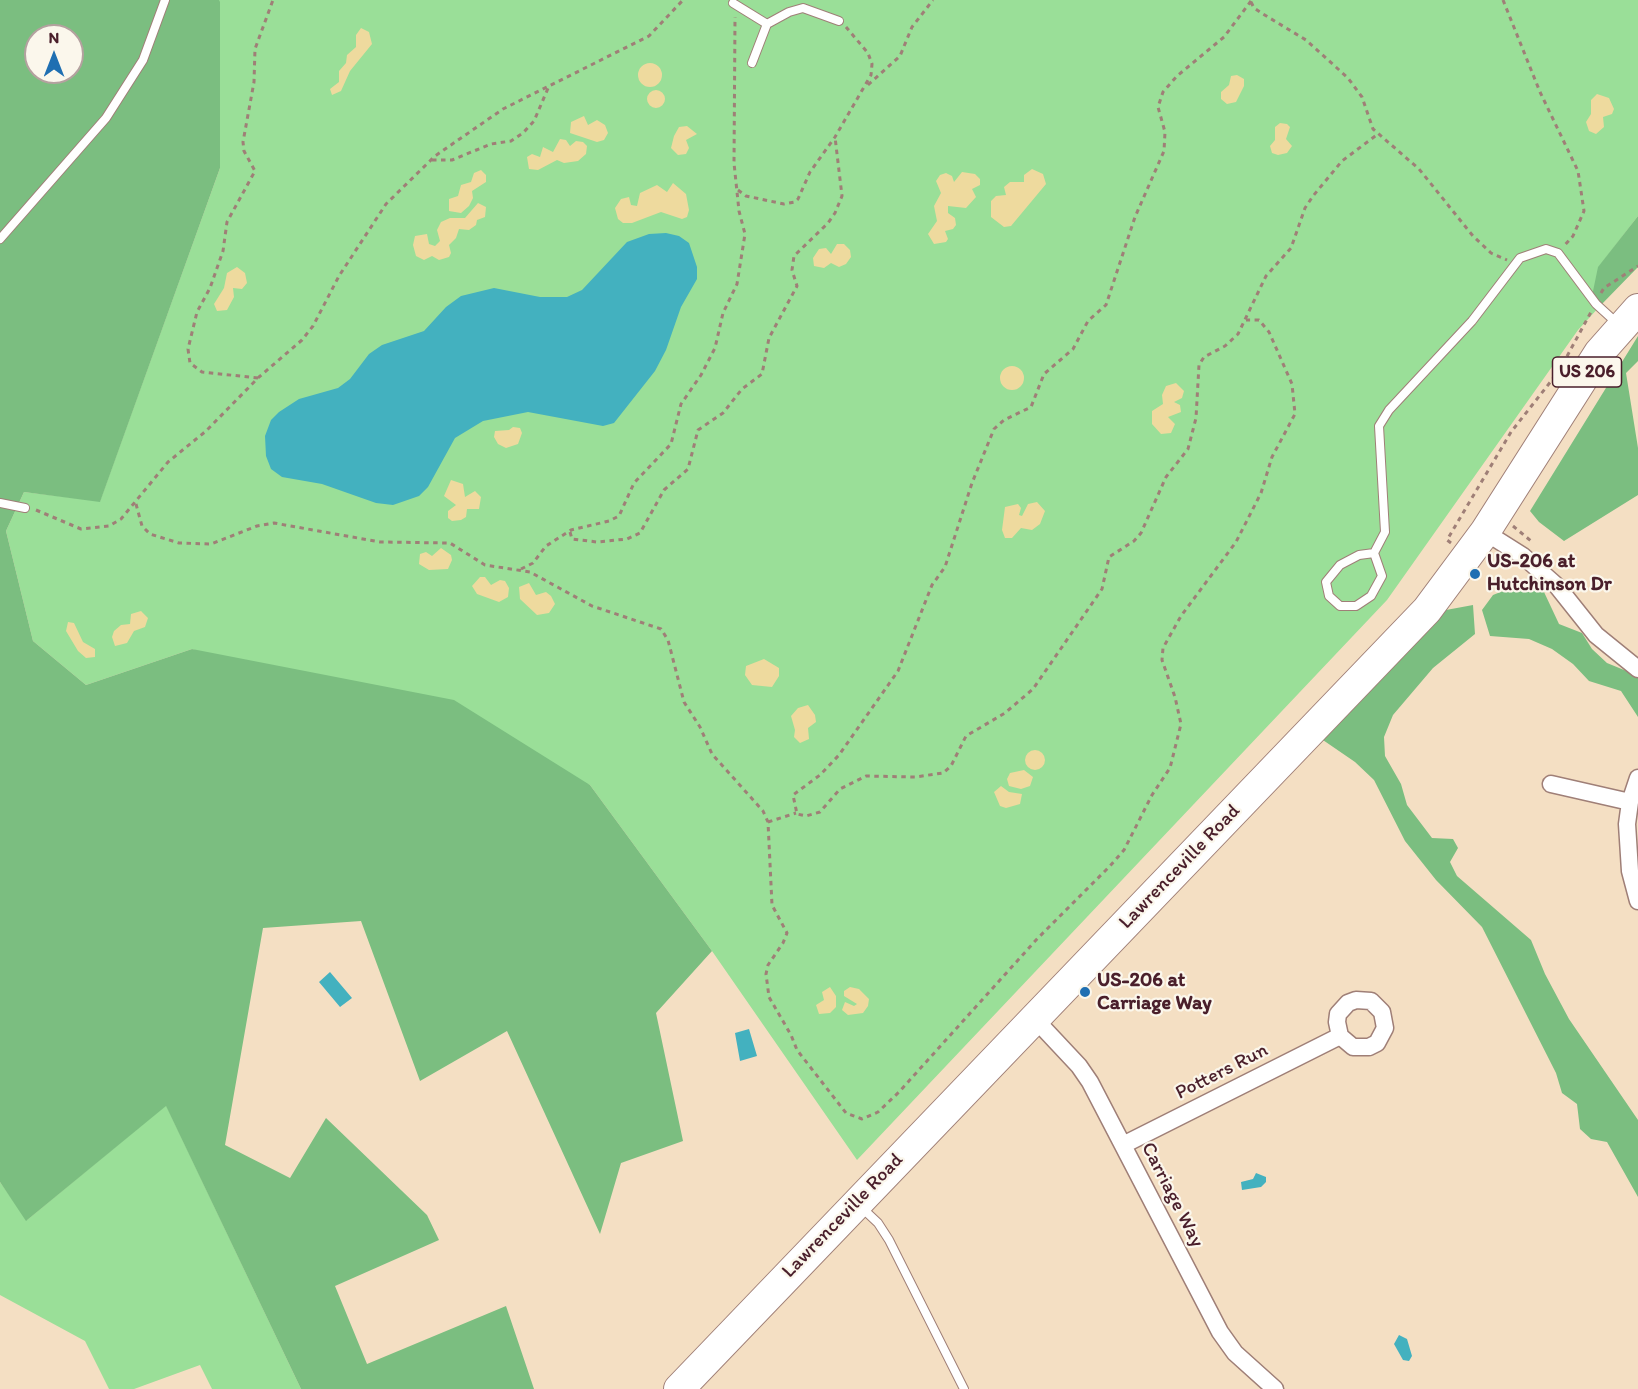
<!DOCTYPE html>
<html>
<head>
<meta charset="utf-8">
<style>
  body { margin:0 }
  #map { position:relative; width:1638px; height:1389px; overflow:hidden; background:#f4dfc3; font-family:Itim,sans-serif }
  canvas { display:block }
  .north { position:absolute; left:24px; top:24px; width:60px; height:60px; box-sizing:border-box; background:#fbf7ec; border:2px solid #b4a19f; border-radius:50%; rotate:0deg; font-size:16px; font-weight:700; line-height:24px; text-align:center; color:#4a1f2b }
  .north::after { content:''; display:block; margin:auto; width:21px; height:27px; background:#1f6fb2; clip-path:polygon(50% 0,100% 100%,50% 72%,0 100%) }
</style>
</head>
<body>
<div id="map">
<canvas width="1638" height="1389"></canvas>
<div class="north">N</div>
</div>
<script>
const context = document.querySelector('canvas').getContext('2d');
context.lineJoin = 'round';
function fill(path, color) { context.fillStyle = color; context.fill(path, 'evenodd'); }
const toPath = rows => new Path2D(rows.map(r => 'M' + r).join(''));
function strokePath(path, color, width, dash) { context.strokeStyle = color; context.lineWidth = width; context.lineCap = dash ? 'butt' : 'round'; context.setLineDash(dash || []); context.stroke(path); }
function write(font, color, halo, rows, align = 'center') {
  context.font = font + ' Itim,sans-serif'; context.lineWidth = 4.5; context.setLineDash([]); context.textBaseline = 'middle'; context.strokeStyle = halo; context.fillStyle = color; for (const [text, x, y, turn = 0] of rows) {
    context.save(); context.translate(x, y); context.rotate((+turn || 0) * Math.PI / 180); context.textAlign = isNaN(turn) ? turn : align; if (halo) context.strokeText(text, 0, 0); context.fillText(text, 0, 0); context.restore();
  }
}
fill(toPath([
  [219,0,1638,0,1638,216,1598,268,1601,305,1578,330,1387,600,857,1160,712,951,590,785,192,649,86,685,33,641,6,531,24,492,100,501,220,168],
  [166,1105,301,1389,212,1389,200,1365,134,1389,109,1389,85,1341,0,1295,0,1182,27,1220]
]), '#9adf98');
fill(toPath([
  [0,0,219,0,220,2,220,168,100,502,24,492,6,531,33,641,86,685,192,649,454,700,590,785,712,951,656,1013,683,1141,621,1163,600,1234,507,1031,420,1081,361,921,263,928,225,1145,290,1178,326,1118,427,1215,439,1240,335,1286,367,1364,506,1306,534,1389,301,1389,166,1106,26,1221,0,1182],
  [36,36,72,36,72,72,36,72],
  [1638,216,1638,267,1601,305,1592,296,1598,267],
  [1638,336,1638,361,1626,373,1638,448,1638,495,1564,541,1539,522,1530,511],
  [1513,587,1544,592,1559,624,1582,633,1592,649,1607,663,1629,672,1638,678,1638,717,1621,691,1589,681,1573,664,1552,649,1529,639,1490,636,1482,610,1493,595],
  [1473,605,1475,634,1433,668,1393,715,1384,737,1385,756,1401,784,1407,805,1432,838,1453,839,1458,848,1450,862,1457,876,1531,940,1545,974,1569,1019,1638,1120,1638,1197,1607,1142,1591,1139,1580,1129,1577,1104,1562,1093,1556,1073,1482,927,1436,880,1405,841,1374,780,1355,762,1320,738,1446,610]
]), '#7bbe80');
fill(toPath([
  [361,28,369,32,372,44,350,71,341,91,332,95,330,89,339,82,339,71,346,63,347,55,356,47,356,35],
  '638 75a12 12 0 1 1 24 0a12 12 0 1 1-24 0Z',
  [1237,75,1244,79,1244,86,1236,102,1227,104,1221,99,1221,92,1229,85,1231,76],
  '647 99a9 9 0 1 1 18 0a9 9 0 1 1-18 0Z',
  [1597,94,1609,98,1614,109,1612,114,1603,117,1604,127,1596,134,1589,131,1586,122,1591,114,1591,100],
  [584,116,588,125,597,120,605,125,608,133,604,140,597,142,570,133,571,122],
  [1280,123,1287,124,1290,127,1286,139,1292,146,1287,153,1278,155,1272,153,1270,146,1275,140,1275,127],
  [687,126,697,134,686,140,689,148,686,154,678,155,671,148,674,136,679,127],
  [560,139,566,140,570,146,576,141,583,142,587,146,586,154,578,161,564,163,557,160,538,170,529,169,527,157,532,154,540,157,543,147,553,152],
  [1032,169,1043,174,1046,184,1011,226,1004,227,991,217,991,201,996,196,1006,195,1004,187,1010,182,1024,182,1024,175],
  [481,170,486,175,486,182,472,191,473,198,469,206,461,213,449,211,449,199,458,196,461,185,471,182,474,173],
  [962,172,975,174,980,179,980,185,972,189,976,197,966,208,948,206,948,213,955,218,956,225,953,229,945,231,948,239,946,242,934,244,928,234,937,221,934,206,941,193,936,181,940,175,946,173,952,176,954,182],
  [673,183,686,194,689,210,687,217,682,219,661,212,632,223,623,223,618,219,615,208,621,199,629,197,631,205,637,206,640,193,657,185,667,192],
  [478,203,486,207,485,217,477,220,476,225,469,230,459,229,456,238,449,245,451,253,449,257,439,260,432,256,424,260,416,256,413,245,415,236,427,234,429,244,435,246,440,241,437,230,441,222,450,218,465,218],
  [837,244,844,244,850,250,851,257,846,264,839,267,831,263,824,268,814,266,813,258,819,249,826,248,831,254],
  [237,267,245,273,247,283,242,289,233,288,234,297,227,310,217,311,214,304,224,288,227,273],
  '1000 378a12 12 0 1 1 24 0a12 12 0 1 1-24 0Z',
  [1176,383,1184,391,1182,398,1174,402,1180,405,1181,412,1168,417,1175,424,1171,433,1161,434,1152,424,1152,411,1163,404,1162,395,1166,386],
  [513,427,520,428,522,433,518,444,506,448,498,444,494,437,495,431,509,430],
  [451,480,463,484,465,497,475,491,481,497,479,509,467,509,466,517,461,520,452,521,448,518,448,511,456,505,444,496],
  [1037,502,1045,511,1040,524,1032,530,1021,528,1012,538,1005,538,1002,530,1005,507,1018,504,1021,508,1019,515,1022,516,1028,504],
  [441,548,451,555,452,560,448,569,429,570,419,564,420,554,426,552,432,556],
  [480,577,485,577,491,585,500,580,505,581,509,588,508,597,499,602,477,594,472,586],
  [529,583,536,595,546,592,551,596,555,604,549,613,537,615,520,599,519,587],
  [141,611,148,618,145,627,134,631,127,643,115,646,112,637,114,631,121,625,130,624,131,614],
  [68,622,74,623,83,642,95,649,95,657,86,658,78,651,66,631],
  [764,659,779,668,779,676,772,687,752,685,745,675,746,666],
  [808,705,815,715,816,722,808,728,809,739,800,743,794,737,795,730,791,716,798,708],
  '1025 760a10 10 0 1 1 20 0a10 10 0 1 1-20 0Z',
  [1024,770,1033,777,1030,786,1021,789,1009,786,1007,779,1010,773],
  [1001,786,1009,792,1022,794,1020,804,1006,808,1000,806,994,792],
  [830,987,836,996,836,1007,830,1013,819,1014,816,1005,824,1000,822,992],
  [850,987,859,989,869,999,868,1006,863,1013,848,1015,842,1010,845,1002,854,1006,857,1004,844,996,844,991]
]), '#eeda9e');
fill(toPath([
  [666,233,679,236,689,243,697,267,697,279,681,307,666,350,655,371,614,423,603,426,528,412,483,421,455,438,428,487,419,496,393,505,376,503,322,484,282,477,271,469,266,456,265,436,271,420,279,412,299,399,338,388,350,379,369,354,382,345,424,331,446,307,461,296,494,288,540,297,567,297,582,290,627,242,649,234],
  [330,972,352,998,340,1007,319,982],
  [749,1029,757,1056,740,1061,735,1033],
  [1256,1173,1266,1177,1266,1182,1261,1187,1242,1190,1241,1182,1253,1179],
  [1399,1335,1407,1339,1412,1356,1409,1361,1403,1360,1394,1344]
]), '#43b1bf');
const lane = toPath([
  [733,3,767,24,789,12,803,8,839,21],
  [752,63,767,24],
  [0,239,106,118,143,60,165,0],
  [0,503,25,508],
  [1374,553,1382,576,1371,596,1356,606,1340,606,1329,596,1326,582,1340,565,1359,555,1374,553,1385,532,1379,426,1389,410,1472,321,1520,258,1546,249,1558,253,1596,304,1619,325],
  [861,1207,878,1223,889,1240,964,1389]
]);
const street = toPath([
  [1485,532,1523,556,1557,586,1596,635,1638,669],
  [1638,778,1630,802,1627,824,1630,871,1638,901],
  [1551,784,1630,802],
  [1034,1018,1079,1066,1090,1082,1220,1332,1235,1353,1275,1389],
  [1123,1145,1340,1036,1353,1047,1369,1047,1377,1043,1385,1028,1382,1012,1371,1001,1356,1000,1348,1003,1338,1014,1337,1022,1340,1036]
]);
const highway = toPath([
  [679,1389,1427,610,1485,532,1599,353,1638,309]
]);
strokePath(lane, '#9f7f77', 10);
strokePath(street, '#9f7f77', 19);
strokePath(highway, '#9f7f77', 32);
strokePath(toPath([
  [1503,0,1540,92,1578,171,1584,211,1573,236,1564,246],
  [1251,1,1224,37,1177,76,1163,92,1158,107,1165,132,1164,151,1135,217,1106,305,1088,321,1073,349,1044,374,1031,407,1004,420,994,429,972,483,945,567,932,585,898,671,839,755,820,775,793,795,797,814,806,816,820,812,840,789,866,776,915,777,943,773,951,766,966,736,1005,713,1033,689,1102,589,1109,557,1134,541,1141,533,1166,477,1188,449,1196,418,1199,365,1204,357,1225,346,1238,334,1266,276,1291,248,1305,208,1313,196,1342,161,1378,134],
  [1251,2,1254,8,1263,14,1306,40,1348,78,1362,97,1373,129,1419,169,1473,236,1491,253,1507,260],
  [868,85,900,56,912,27,933,0],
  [432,160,452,160,491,144,511,141,523,133,534,121,549,86],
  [738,190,746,196,784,204,795,202,798,199,810,172,835,137,871,75,872,64,868,53,846,27],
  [1601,293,1604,288,1638,266],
  [258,378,202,372,190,363,188,349,197,312,210,288,223,251,227,222,255,171,244,151,243,142,254,82,255,49,273,0],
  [136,504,142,526,150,534,179,543,211,544,257,526,274,523,380,542,450,543,485,565,530,572,592,606,661,629,668,640,684,702,700,727,712,754,763,811,768,822,772,905,787,933,783,943,768,965,766,974,769,997,791,1035,797,1050,846,1113,862,1119,878,1112,899,1092,1037,939,1110,866,1124,850,1152,795,1170,768,1181,724,1175,697,1162,660,1163,648,1181,616,1236,542,1261,493,1272,457,1295,414,1292,384,1269,332,1259,320,1246,320],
  [36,510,81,529,109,526,121,519,168,462,206,431,259,377,302,340,313,326,339,276,386,204,435,156,503,109,649,36,683,0],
  [1513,526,1531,541],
  [570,532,572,539,597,542,627,539,640,533,664,490,688,469,698,430,723,413,742,389,762,374,769,338,797,286,792,270,794,256,828,223,835,213,842,196,835,137],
  [1451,543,1447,540,1511,432,1559,371,1591,312],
  [521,569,533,563,546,546,571,530,609,521,619,516,634,483,671,444,681,404,701,375,715,348,723,313,737,284,745,234,739,211,734,163,735,17],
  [768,822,796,813]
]), '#9f7f77', 3, [4.5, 4.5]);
strokePath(lane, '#fff', 8);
strokePath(street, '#fff', 16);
strokePath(highway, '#fff', 30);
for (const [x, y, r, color] of [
  [1475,574,6,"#1f6fb2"],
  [1085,992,6,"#1f6fb2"]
]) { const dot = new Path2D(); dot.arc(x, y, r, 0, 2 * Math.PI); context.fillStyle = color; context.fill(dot); strokePath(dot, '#fbf7ec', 2); }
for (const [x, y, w] of [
  [1587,372,69]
]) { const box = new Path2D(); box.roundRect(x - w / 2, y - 15, w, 30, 4.5); context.fillStyle = '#fbf7ec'; context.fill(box); strokePath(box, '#4a1f2b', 1.5); }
write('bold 18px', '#4a1f2b', null, [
  ["US 206",1587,372]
]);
write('bold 20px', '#4a1f2b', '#fbf7ec', [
  ["US-206 at",1487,562],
  ["Hutchinson Dr",1487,585],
  ["US-206 at",1097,981],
  ["Carriage Way",1097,1004]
], 'left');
write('20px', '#4a1f2b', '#fbf7ec', [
  ["Lawrenceville Road",1180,867,-46],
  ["Potters Run",1222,1072,-27],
  ["Carriage Way",1172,1195,63],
  ["Lawrenceville Road",843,1216,-46]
]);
</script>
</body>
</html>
